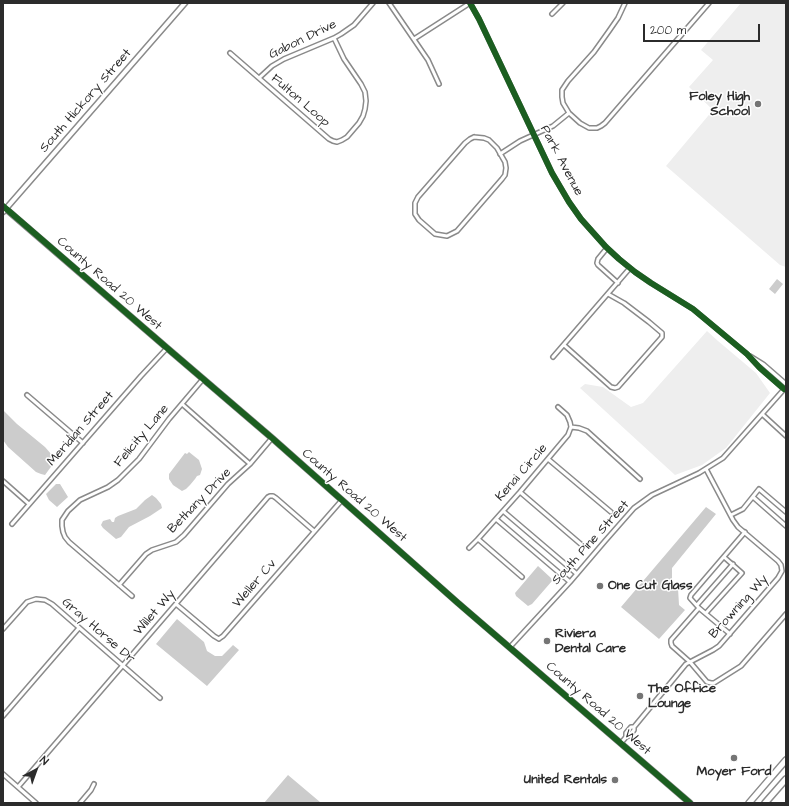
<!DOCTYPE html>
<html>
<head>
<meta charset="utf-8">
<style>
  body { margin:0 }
  #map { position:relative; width:789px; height:806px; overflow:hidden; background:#fff; font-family:"Architects Daughter",sans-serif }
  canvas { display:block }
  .frame { position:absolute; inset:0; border:4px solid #2b2b2b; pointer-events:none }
  .north { position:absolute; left:16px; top:750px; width:40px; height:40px; -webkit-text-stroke:3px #fff; paint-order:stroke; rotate:41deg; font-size:11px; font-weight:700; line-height:16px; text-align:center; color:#2b2b2b }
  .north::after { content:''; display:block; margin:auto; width:14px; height:18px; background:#2b2b2b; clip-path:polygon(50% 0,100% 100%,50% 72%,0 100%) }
  .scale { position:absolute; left:643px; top:24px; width:117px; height:18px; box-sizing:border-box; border:2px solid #2b2b2b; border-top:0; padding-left:5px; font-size:12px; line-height:14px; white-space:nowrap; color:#2b2b2b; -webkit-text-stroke:3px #fff; paint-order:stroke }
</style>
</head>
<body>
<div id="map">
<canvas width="789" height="806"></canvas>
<div class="frame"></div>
<div class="north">N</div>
<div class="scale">200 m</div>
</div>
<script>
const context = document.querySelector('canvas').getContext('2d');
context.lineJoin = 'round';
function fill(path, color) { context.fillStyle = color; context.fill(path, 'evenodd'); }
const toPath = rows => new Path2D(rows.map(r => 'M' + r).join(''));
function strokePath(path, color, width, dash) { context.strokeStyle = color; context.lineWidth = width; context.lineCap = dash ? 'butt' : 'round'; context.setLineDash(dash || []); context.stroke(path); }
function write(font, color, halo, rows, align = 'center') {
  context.font = font + ' "Architects Daughter",sans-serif'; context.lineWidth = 3; context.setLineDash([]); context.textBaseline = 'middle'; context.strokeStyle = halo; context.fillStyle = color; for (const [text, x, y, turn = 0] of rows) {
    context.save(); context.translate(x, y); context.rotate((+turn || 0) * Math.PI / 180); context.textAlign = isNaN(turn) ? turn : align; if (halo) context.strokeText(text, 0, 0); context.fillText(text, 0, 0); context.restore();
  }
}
fill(toPath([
  [741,3,786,3,786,267,780,265,666,166,713,110,689,87,713,60,701,50],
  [707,331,718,341,756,373,770,393,726,448,702,465,675,475,580,388,585,384,603,387,631,407,643,403]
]), '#eee');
fill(toPath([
  [777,279,783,284,775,294,769,289],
  [3,410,17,424,45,447,52,455,53,458,53,464,45,475,41,474,36,472,8,447,3,440],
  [189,452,199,460,202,469,200,475,197,476,195,479,190,485,186,489,182,491,173,485,169,479,169,474,185,453,187,454],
  [56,484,60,484,68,497,57,507,49,500,46,494],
  [152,495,156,498,161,504,162,508,150,516,129,527,121,537,116,539,103,528,101,525,103,521,110,519,112,522,114,522,115,518,118,516,136,509,145,500],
  [706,507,716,514,672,568,672,581,678,588,679,605,685,610,659,639,621,607],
  [538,566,551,578,552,581,532,604,528,606,516,596,515,593],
  [177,619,204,642,207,651,215,656,222,656,233,645,239,650,207,686,156,644],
  [288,775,320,802,318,803,264,803]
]), '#ccc');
const minor = toPath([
  [389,3,428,60,439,84],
  [470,3,479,19,552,173,569,202,581,219,606,247,619,259,635,272,651,283,693,309,747,354,760,368,784,389],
  [625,3,618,18,609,31,594,52,568,81,562,90,562,97,563,103,569,113,580,123,589,128,597,128,601,126,605,123,709,3],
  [552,14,563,3],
  [414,39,470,3],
  [230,53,329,139,333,141,337,142,342,140,347,137,359,123,363,116,365,109,366,101,365,92,361,84,344,59,334,38],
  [259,78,272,66,284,59,334,38,341,34,354,25,373,3],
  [474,137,484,138,489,140,497,148,505,162,506,168,505,175,502,179,457,231,447,236,435,234,419,220,415,214,415,203,418,197,465,143,470,139,474,137],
  [500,154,520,141,553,126,569,113],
  [607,248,598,259,597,263,598,265,618,283],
  [564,345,611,387,615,388,618,387,662,337,662,333,649,322,624,303,608,294],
  [750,356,763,364,786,384],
  [553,357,630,268],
  [27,395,83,443],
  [182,404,250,464],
  [762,414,786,436],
  [571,427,579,428,587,431,640,479],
  [548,459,611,512],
  [3,481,29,504],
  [520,492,583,546],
  [753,497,786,526],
  [503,511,577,574],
  [731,515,743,509,759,489,786,512],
  [496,519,570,582],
  [12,524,141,376,167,348],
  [478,539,522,577],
  [469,548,478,539,520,492,568,435,571,427,570,422,567,415,558,407],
  [119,585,146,554,152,550,176,542,184,535,228,484,250,464,272,438],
  [132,596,69,542,65,537,63,532,62,526,62,520,68,511,80,500,108,487,118,480,139,459,169,419,203,379],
  [176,604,214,636,219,639,220,638,223,636,342,500],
  [697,605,733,564],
  [699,608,690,598,691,595,745,532],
  [706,613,742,573,724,557],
  [3,629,27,602,36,599,45,600,52,604,160,698],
  [730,634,699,608,671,640,671,643,672,646,690,662,707,682,711,683,714,683,741,666,786,614],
  [510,647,570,582,605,541,634,508,652,495,699,473,723,458,786,387],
  [3,716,79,628],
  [634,727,686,664,690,662,713,650,719,646,778,578,782,571,781,565,778,561,738,527,733,520,706,469],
  [621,743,626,737,629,736,634,730,634,727,631,727,626,733,626,737],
  [3,774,36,803],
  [18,787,268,497,270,496,273,496,276,498,314,531],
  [80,803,91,790,94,784]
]);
const tertiary = toPath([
  [6,209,167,348,272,438,458,603,690,803],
  [3,212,185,3]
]);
const primary = toPath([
  [749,803,786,760],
  [765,803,786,779]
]);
strokePath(minor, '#8a8a8a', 6);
strokePath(tertiary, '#8a8a8a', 7);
strokePath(primary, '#8a8a8a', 8);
strokePath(minor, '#fff', 3);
strokePath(tertiary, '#fff', 4);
strokePath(primary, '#fff', 5);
strokePath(toPath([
  [470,3,479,19,552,173,569,202,581,219,606,247,619,259,635,272,651,283,693,309,747,354,760,368,784,389],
  [3,206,167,348,272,438,458,603,690,803]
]), '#1b5e20', 6);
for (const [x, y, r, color] of [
  [758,104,4,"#757575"],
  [600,586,4,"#757575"],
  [547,641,4,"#757575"],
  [640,696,4,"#757575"],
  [734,758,4,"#757575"],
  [615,780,4,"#757575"]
]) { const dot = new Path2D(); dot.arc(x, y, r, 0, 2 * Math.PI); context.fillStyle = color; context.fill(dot); strokePath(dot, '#fff', 1.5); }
write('13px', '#2b2b2b', '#fff', [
  ["Gabon Drive",303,40,-26],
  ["South Hickory Street",86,101,-49],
  ["Fulton Loop",300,101,41],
  ["Park Avenue",561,161,62],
  ["County Road 20 West",109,284,41],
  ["Meridian Street",81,429,-49],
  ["Felicity Lane",142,436,-50],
  ["Kenai Circle",522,473,-49],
  ["County Road 20 West",354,496,41],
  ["Bethany Drive",200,501,-46],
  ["South Pine Street",591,543,-48],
  ["Weller Cv",255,584,-49],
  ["Browning Wy",739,607,-48],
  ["Willet Wy",155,613,-49],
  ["Gray Horse Dr",98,631,41],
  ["County Road 20 West",598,709,41]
]);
write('bold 13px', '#2b2b2b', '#fff', [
  ["Foley High",750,97,"right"],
  ["School",750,112,"right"],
  ["One Cut Glass",608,586],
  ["Riviera",555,634],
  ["Dental Care",555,649],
  ["The Office",648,689],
  ["Lounge",648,704],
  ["Moyer Ford",734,772,"center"],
  ["United Rentals",607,780,"right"]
], 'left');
</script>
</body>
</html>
